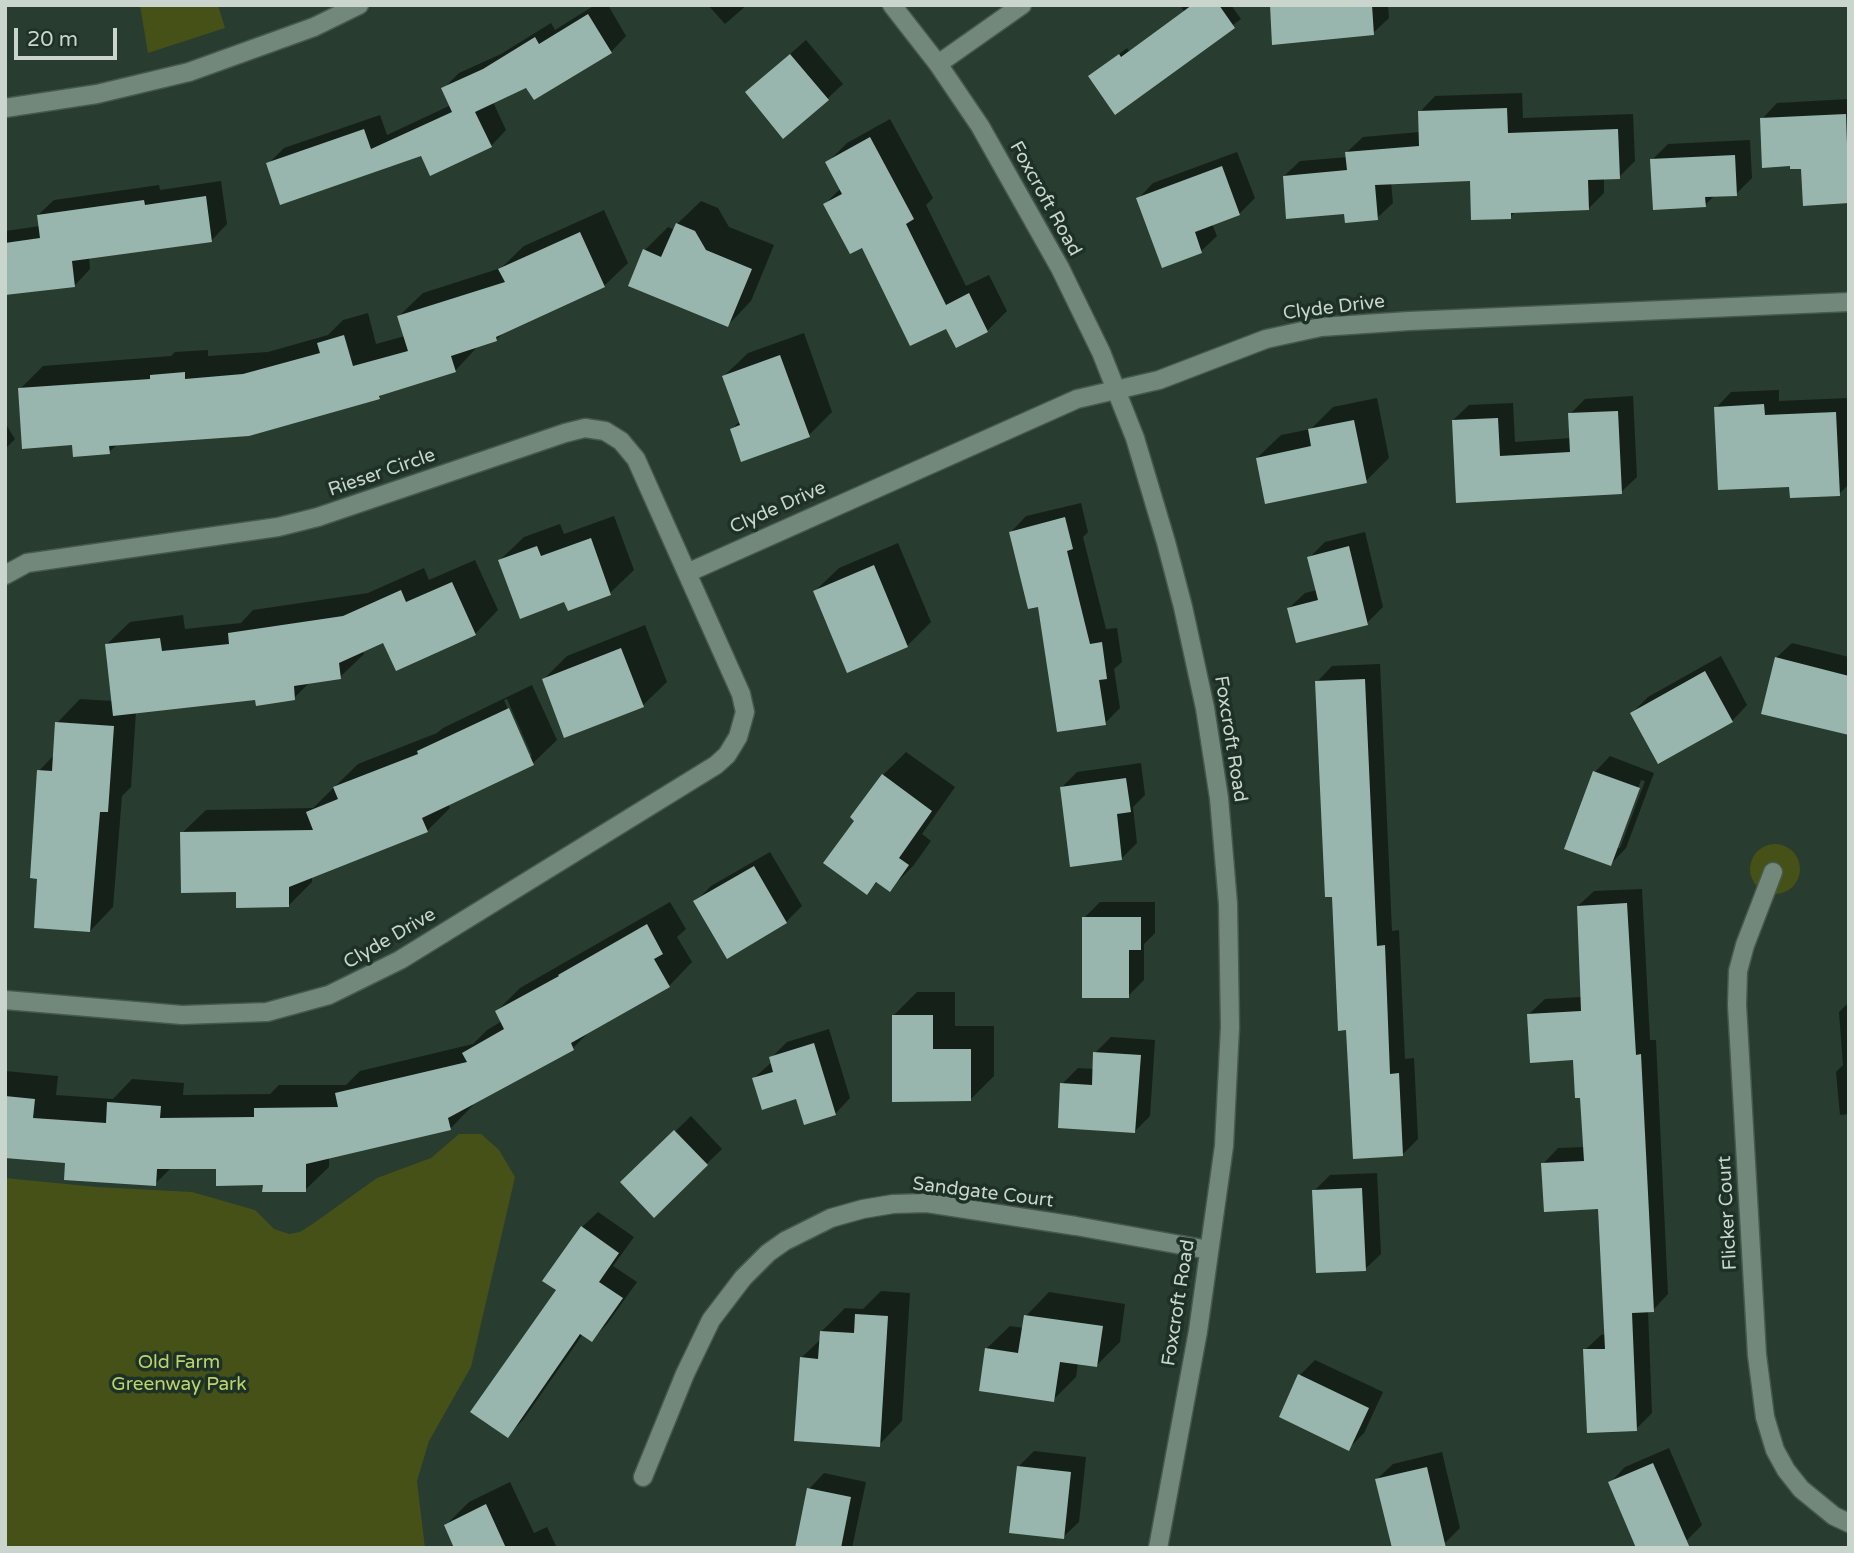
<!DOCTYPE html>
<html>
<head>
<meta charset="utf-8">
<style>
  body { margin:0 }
  #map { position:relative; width:1854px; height:1553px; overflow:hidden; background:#283c30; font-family:"Varela Round",sans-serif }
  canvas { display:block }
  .frame { position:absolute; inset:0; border:7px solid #c9d5cd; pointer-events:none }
  .scale { position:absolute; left:14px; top:28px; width:103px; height:32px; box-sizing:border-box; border:4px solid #c9d5cd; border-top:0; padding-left:9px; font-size:21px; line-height:24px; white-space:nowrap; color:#c9d5cd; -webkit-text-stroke:5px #1e3126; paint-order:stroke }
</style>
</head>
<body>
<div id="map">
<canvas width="1854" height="1553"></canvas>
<div class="frame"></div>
<div class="scale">20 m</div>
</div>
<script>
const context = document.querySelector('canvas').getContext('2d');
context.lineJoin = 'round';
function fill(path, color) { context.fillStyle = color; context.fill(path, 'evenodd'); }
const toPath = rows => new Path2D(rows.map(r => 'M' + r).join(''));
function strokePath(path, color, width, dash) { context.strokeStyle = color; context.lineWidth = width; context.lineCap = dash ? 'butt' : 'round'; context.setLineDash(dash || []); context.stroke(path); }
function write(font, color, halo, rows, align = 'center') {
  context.font = font + ' "Varela Round",sans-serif'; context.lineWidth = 7; context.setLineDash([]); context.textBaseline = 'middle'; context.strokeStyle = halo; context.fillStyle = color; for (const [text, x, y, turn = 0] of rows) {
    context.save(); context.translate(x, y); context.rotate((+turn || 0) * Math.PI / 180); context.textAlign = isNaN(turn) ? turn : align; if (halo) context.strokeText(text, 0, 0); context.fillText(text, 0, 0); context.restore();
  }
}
fill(toPath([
  [140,5,218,5,225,28,148,53],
  '1750 869a25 25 0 1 1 50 0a25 25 0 1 1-50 0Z',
  [459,1134,481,1134,499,1150,515,1177,471,1367,429,1441,417,1481,425,1548,5,1548,5,1178,97,1187,192,1192,255,1210,274,1229,289,1234,300,1232,314,1223,377,1178,431,1158]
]), '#465118');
fill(toPath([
  [595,5,608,5,626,36,611,52,493,102,506,130,491,146,422,154,268,164,284,148,380,115,387,135,451,105,443,89,459,73,501,54,551,23,555,30],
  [708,5,747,5,725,24],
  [1183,5,1231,5,1241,19,1115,112,1090,77,1127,48,1129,51,1184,11,1181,7],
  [1272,5,1388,5,1389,18,1373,33],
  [806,40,843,84,827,99,747,92],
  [1522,93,1523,118,1633,114,1635,161,1619,177,1604,177,1604,193,1588,209,1516,211,1510,217,1472,179,1391,182,1393,203,1377,218,1346,212,1284,176,1300,161,1348,157,1347,152,1363,137,1420,132,1420,112,1435,96],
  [1849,99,1849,201,1802,167,1762,119,1777,103],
  [890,119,933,198,926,205,966,286,989,275,1007,311,987,331,947,326,863,245,825,204,841,188,827,163,847,143],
  [1750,140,1752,178,1736,194,1715,195,1705,205,1652,160,1668,144],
  [1237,152,1255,198,1239,214,1212,224,1217,236,1201,251,1138,199,1153,183],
  [221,181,227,224,212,240,89,257,90,269,75,285,5,294,5,231,40,226,38,215,54,200,159,185,160,190],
  [701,201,718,208,729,227,774,245,751,301,728,325,645,250,668,227,675,230,677,224],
  [604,210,628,263,604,286,505,331,496,340,478,346,455,371,383,393,379,398,118,444,109,452,73,443,20,389,43,366,171,356,175,352,208,350,208,356,268,352,328,335,343,320,368,313,376,344,405,336,399,316,423,293,501,268,524,246],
  [804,333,832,412,809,435,732,429,740,421,724,376,748,353],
  [1779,390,1779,401,1849,398,1849,484,1839,494,1791,485,1716,408,1731,392],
  [1633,396,1637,477,1621,492,1457,501,1453,420,1469,405,1513,403,1515,442,1571,438,1570,414,1585,399],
  [1377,398,1389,458,1366,481,1257,458,1281,435,1311,429,1333,407],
  [5,423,15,439,5,449],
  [1081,503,1088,532,1083,537,1106,629,1117,628,1122,662,1114,669,1120,708,1105,723,1040,604,1011,532,1026,516],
  [614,516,634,570,610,593,569,608,565,600,500,560,524,537,560,524,564,534],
  [1365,532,1383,607,1367,623,1289,608,1305,593,1317,590,1309,558,1325,542],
  [898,543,931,622,907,646,815,591,839,568],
  [475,560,498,610,475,634,384,641,363,650,364,654,340,677,310,682,294,698,256,699,136,712,131,787,122,796,113,907,90,931,39,877,39,771,55,754,57,723,80,699,113,701,106,645,130,622,183,615,185,629,241,623,253,610,368,593,424,568,429,580],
  [645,625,667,682,643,705,544,679,567,656],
  [1792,643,1849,657,1849,729,1776,658],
  [1721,656,1747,705,1732,721,1632,713,1648,697],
  [1380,664,1392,931,1399,930,1405,1059,1414,1058,1418,1139,1402,1155,1348,1028,1334,895,1317,682,1332,666],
  [532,685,557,740,533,763,448,804,450,808,427,831,312,876,312,882,289,905,237,890,182,833,206,810,313,808,358,764,437,733,443,728],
  [507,699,532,756,528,756,504,700],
  [906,752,955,787,922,834,931,841,913,866,890,889,878,881,867,893,857,820,883,775],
  [1610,756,1654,773,1626,848,1611,864,1566,848,1595,772],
  [1641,780,1645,781,1620,848,1616,848],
  [1141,763,1145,795,1133,807,1137,843,1122,858,1062,787,1077,772],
  [770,852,802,906,786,922,728,956,695,902,711,886],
  [1642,889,1650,1040,1656,1040,1668,1294,1653,1310,1648,1310,1652,1413,1636,1429,1585,1350,1601,1335,1606,1334,1600,1207,1543,1164,1558,1148,1585,1147,1581,1096,1574,1058,1529,1014,1545,999,1582,997,1578,906,1594,891],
  [670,902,686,929,677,937,692,962,669,986,592,1029,573,1048,472,1102,473,1105,450,1129,329,1157,329,1167,305,1190,264,1184,218,1167,172,1167,155,1184,67,1161,5,1156,5,1071,58,1076,56,1095,113,1099,132,1079,184,1083,183,1095,270,1094,279,1085,346,1085,360,1071,473,1044,487,1030,502,1021,497,1011,520,988],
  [1100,902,1155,902,1155,933,1144,944,1144,980,1128,996,1084,918],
  [917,992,955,992,955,1026,994,1026,994,1076,970,1100,893,1016],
  [1849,1002,1849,1114,1840,1115,1836,1072,1843,1065,1839,1012],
  [829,1029,850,1098,835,1114,754,1078,772,1062,771,1058,787,1042],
  [1111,1037,1155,1040,1150,1116,1135,1131,1062,1084,1078,1068,1094,1069,1095,1053],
  [691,1116,722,1149,654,1215,623,1183],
  [1377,1173,1381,1254,1365,1269,1314,1191,1330,1175],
  [598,1212,634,1237,613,1266,637,1282,607,1324,592,1340,583,1334,523,1420,507,1436,582,1227],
  [881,1291,910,1293,902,1421,879,1445,801,1358,821,1339,821,1332,845,1308,863,1309],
  [1049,1292,1125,1304,1120,1342,1096,1366,1078,1363,1076,1377,1053,1400,986,1349,1010,1326,1024,1328,1026,1316],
  [1315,1360,1383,1392,1364,1433,1348,1449,1300,1375],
  [1669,1448,1702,1525,1687,1540,1669,1548,1610,1483,1625,1467],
  [1034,1451,1086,1457,1079,1522,1063,1537,1018,1467],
  [1442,1452,1460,1528,1444,1544,1377,1479,1393,1464],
  [824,1473,866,1482,852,1548,796,1548,809,1489],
  [510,1482,534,1533,547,1527,557,1548,456,1548,446,1525,469,1502]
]), '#0007');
fill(toPath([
  [1192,5,1219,5,1235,28,1115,115,1088,76,1119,54,1121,57],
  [1270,5,1372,5,1374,35,1272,45],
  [588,14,612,53,534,100,526,88,475,112,492,147,430,176,421,156,280,205,266,163,364,129,371,149,452,112,441,88,483,69,535,37,539,44],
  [790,54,829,100,783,139,745,92],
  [1507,108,1508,133,1618,129,1620,179,1588,180,1589,210,1511,213,1511,219,1471,220,1470,181,1375,185,1378,220,1345,223,1344,214,1286,219,1283,176,1347,170,1345,152,1419,146,1418,111],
  [1846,114,1849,203,1803,206,1801,169,1790,169,1790,166,1762,168,1760,118],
  [870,137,914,219,906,224,946,305,969,293,988,332,956,348,946,329,910,346,862,248,850,254,823,204,842,194,825,162],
  [1735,155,1737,196,1705,197,1706,207,1653,210,1650,159],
  [1222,166,1240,215,1195,232,1202,253,1162,268,1136,198],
  [206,196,212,242,72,261,75,287,5,295,5,243,40,238,37,215,144,200,145,205],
  [676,223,695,231,706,250,752,269,728,327,628,286,643,249,661,257],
  [580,232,605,287,496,337,497,341,451,356,456,372,379,396,380,399,249,436,109,446,110,454,73,457,72,445,22,449,18,388,150,379,150,375,185,372,185,379,243,374,320,353,317,343,344,335,353,366,408,351,397,316,505,282,498,269],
  [780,355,810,437,741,462,730,429,740,425,722,376],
  [1764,404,1765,415,1836,412,1840,496,1790,498,1789,487,1718,490,1714,407],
  [1618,411,1622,494,1456,503,1452,420,1498,418,1500,456,1570,452,1568,413],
  [1354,420,1367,483,1265,504,1256,458,1311,446,1308,429],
  [1065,517,1073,549,1067,551,1090,644,1102,642,1107,679,1099,680,1106,725,1057,732,1038,607,1028,609,1009,532],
  [591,538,611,595,568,611,564,602,520,619,498,560,537,546,541,556],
  [1349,546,1368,625,1296,643,1287,608,1318,600,1307,557],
  [874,565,908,647,847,673,813,591],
  [452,582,476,635,396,671,383,643,339,663,341,679,294,686,295,700,256,706,255,700,113,716,105,644,160,638,162,651,229,644,228,633,343,616,401,590,406,602],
  [621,648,644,707,564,738,542,679],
  [1775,657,1849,676,1849,735,1761,714],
  [1705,671,1733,722,1658,764,1630,713],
  [1365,679,1377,946,1385,945,1390,1074,1399,1073,1403,1156,1353,1159,1346,1030,1338,1031,1332,897,1325,897,1315,681],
  [509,708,534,765,422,818,428,832,289,887,289,907,236,908,236,892,181,893,180,832,313,830,306,812,338,799,333,787,418,754,417,751],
  [55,722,114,726,108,812,100,812,90,932,34,928,37,879,30,878,37,770,52,771],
  [1593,771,1640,788,1611,866,1564,849],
  [882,774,932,811,899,858,909,865,890,892,876,882,867,895,823,863,854,821,850,817],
  [1126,778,1131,812,1117,814,1122,860,1070,867,1060,787],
  [754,866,787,923,727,959,693,901],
  [1627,903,1636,1055,1641,1054,1654,1312,1632,1313,1637,1431,1587,1433,1583,1349,1605,1349,1598,1209,1544,1212,1541,1163,1584,1161,1580,1098,1575,1098,1573,1060,1530,1063,1527,1014,1581,1011,1577,906],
  [1082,917,1141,917,1141,950,1129,950,1129,998,1082,998],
  [647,924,663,954,654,959,670,987,571,1043,574,1050,448,1118,451,1130,306,1164,306,1192,262,1192,263,1185,216,1186,216,1169,157,1169,156,1186,64,1180,65,1163,5,1158,5,1096,35,1099,33,1118,106,1123,107,1102,161,1106,160,1118,254,1117,254,1108,338,1107,335,1093,467,1062,462,1053,504,1029,495,1011,559,976,558,975],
  [892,1015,933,1015,933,1049,971,1049,971,1101,892,1102],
  [814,1043,836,1115,804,1125,796,1099,762,1110,752,1078,773,1072,769,1057],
  [1093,1052,1141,1055,1135,1133,1058,1128,1060,1083,1092,1085],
  [674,1130,708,1165,654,1218,620,1182],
  [1362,1188,1366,1271,1316,1273,1312,1190],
  [581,1226,619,1253,599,1282,623,1298,592,1342,580,1334,508,1438,470,1412,556,1290,542,1281],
  [855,1314,888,1316,880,1447,794,1441,800,1357,818,1359,820,1331,854,1333],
  [1024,1315,1103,1326,1097,1367,1060,1362,1054,1402,979,1391,985,1348,1018,1353],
  [1298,1374,1369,1408,1349,1451,1279,1417],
  [1653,1463,1690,1548,1636,1548,1608,1482],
  [1017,1466,1071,1472,1064,1539,1009,1533],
  [1427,1467,1446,1548,1392,1548,1375,1479],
  [807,1488,851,1497,841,1548,795,1548],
  [486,1504,506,1548,454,1548,444,1525]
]), '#99b6ae');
const minor = toPath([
  [892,5,938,64,980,126,1060,268,1101,352,1135,438,1166,542,1183,607,1205,708,1219,798,1228,904,1230,1027,1224,1146,1198,1331,1158,1548],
  [938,64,1022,5],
  [5,108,97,94,189,72,314,27,359,5],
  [687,573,1077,399,1159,380,1266,339,1321,327,1409,321,1849,302],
  [5,575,27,563,278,527,318,517,565,433,585,428,605,431,621,441,636,459,741,694,745,712,738,737,727,755,716,765,400,960,329,995,267,1012,182,1015,5,1000],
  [1773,872,1745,945,1738,971,1737,1005,1757,1355,1765,1417,1775,1450,1786,1470,1801,1489,1834,1516,1849,1523],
  [643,1477,685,1374,711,1320,743,1278,768,1253,785,1241,831,1218,863,1209,893,1204,927,1203,1076,1226,1209,1250]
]);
strokePath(minor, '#47584e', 21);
strokePath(minor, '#72887a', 18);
write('19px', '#c9d5cd', '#1e3126', [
  ["Foxcroft Road",1045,199,61],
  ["Clyde Drive",1334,308,-7],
  ["Rieser Circle",382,473,-19],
  ["Clyde Drive",778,508,-24],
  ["Foxcroft Road",1230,739,81],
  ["Clyde Drive",390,939,-30],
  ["Sandgate Court",983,1193,7],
  ["Flicker Court",1728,1213,-93],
  ["Foxcroft Road",1179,1303,-81]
]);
write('19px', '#bdd36c', '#1e3126', [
  ["Old Farm",179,1363],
  ["Greenway Park",179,1385]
]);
</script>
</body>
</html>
